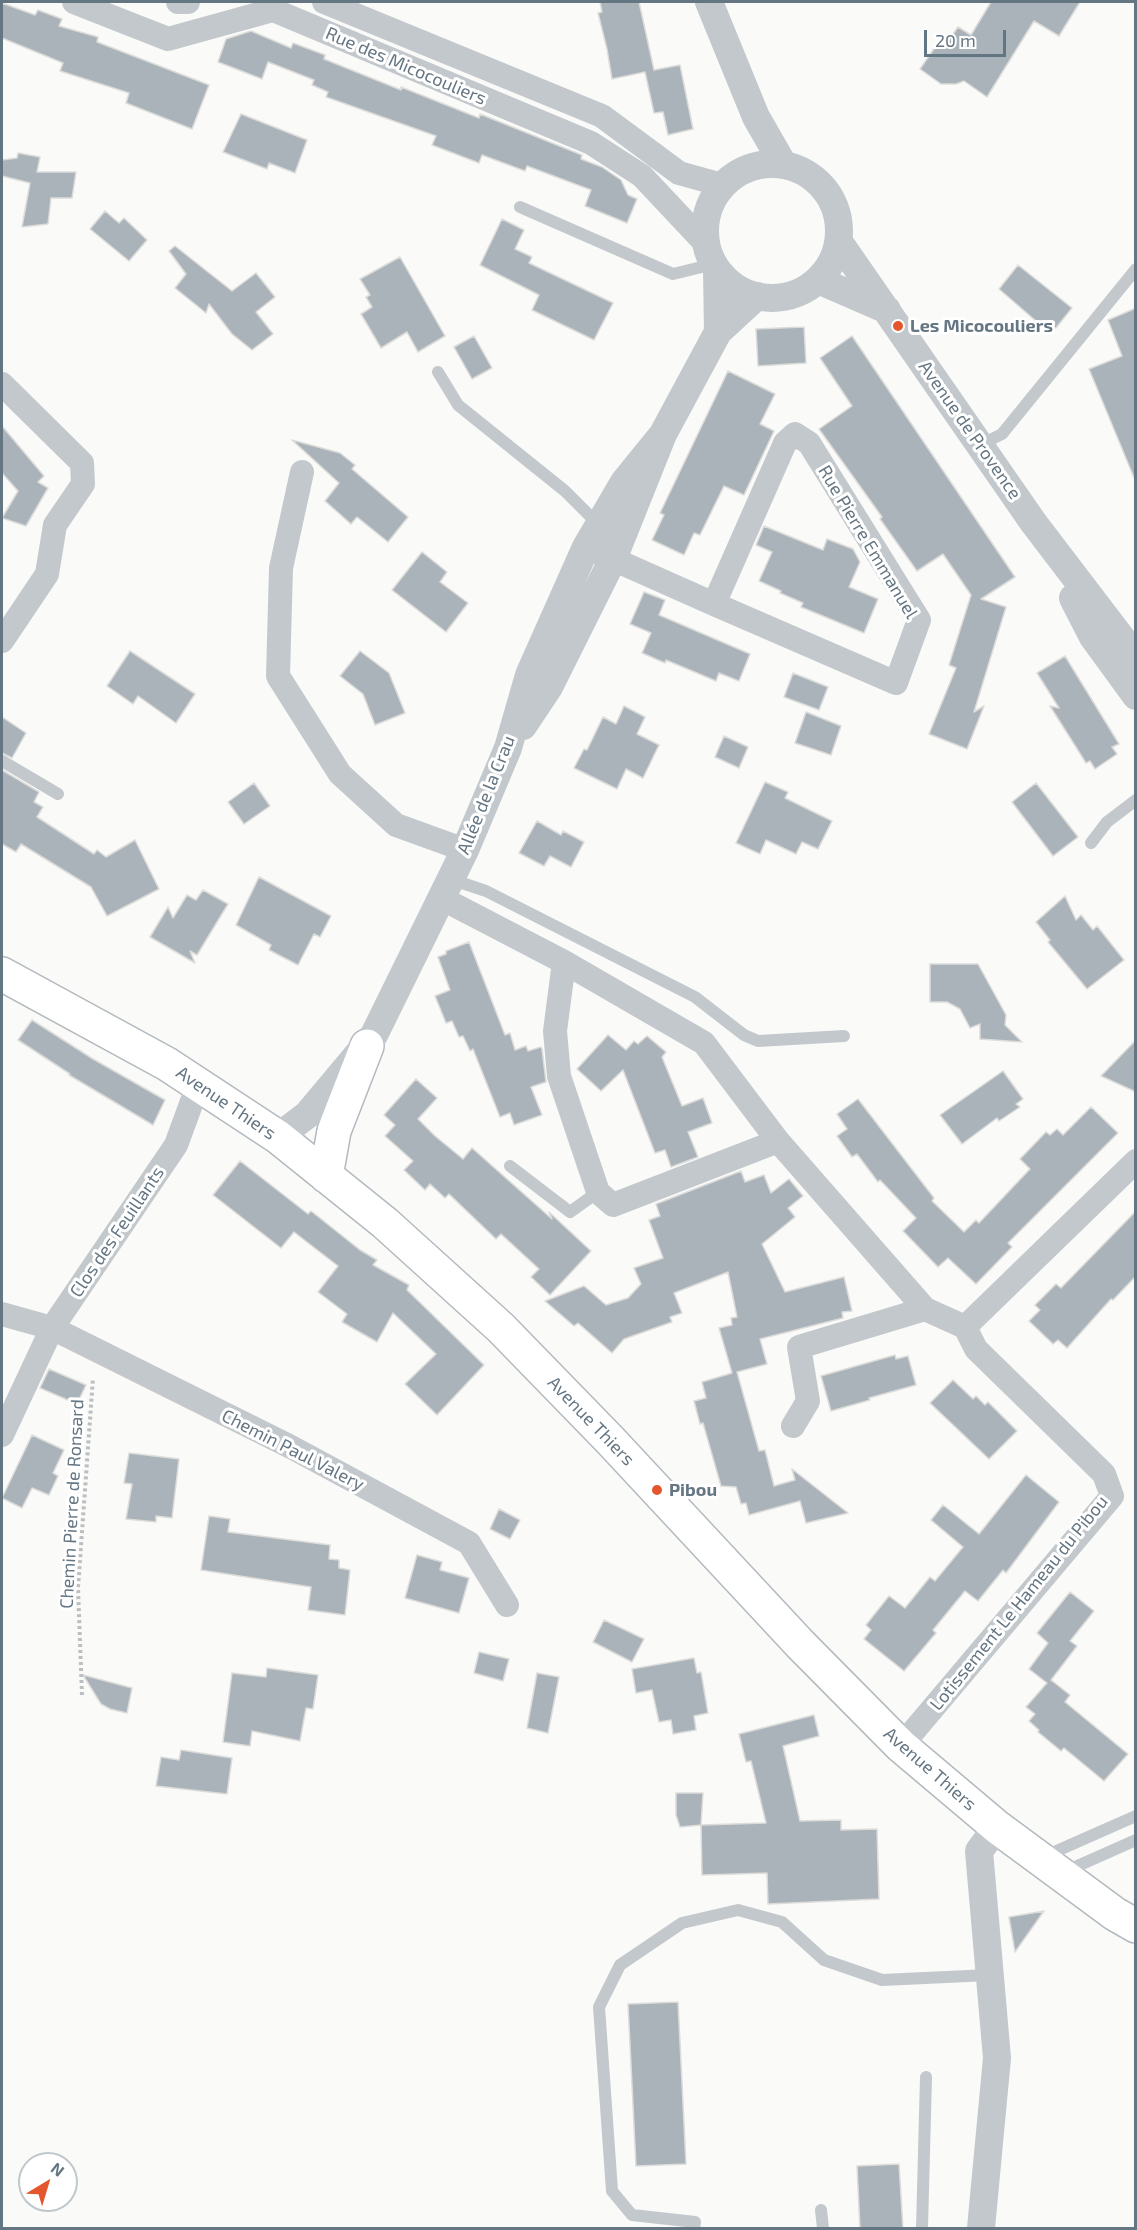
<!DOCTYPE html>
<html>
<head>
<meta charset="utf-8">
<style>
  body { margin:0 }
  #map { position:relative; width:1137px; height:2230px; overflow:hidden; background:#fafaf8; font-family:"Exo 2",sans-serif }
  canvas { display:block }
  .frame { position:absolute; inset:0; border:3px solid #657683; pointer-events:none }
  .north { position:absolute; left:18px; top:2152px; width:60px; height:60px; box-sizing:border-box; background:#fff; border:2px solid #c1c8cd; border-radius:50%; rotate:38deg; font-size:16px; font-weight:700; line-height:24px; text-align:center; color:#657683 }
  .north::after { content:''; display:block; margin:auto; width:21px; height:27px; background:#e4572e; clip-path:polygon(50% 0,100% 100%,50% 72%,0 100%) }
  .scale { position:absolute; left:924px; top:30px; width:82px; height:27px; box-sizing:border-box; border:3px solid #657683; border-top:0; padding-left:8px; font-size:18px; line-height:21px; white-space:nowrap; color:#657683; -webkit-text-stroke:4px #fff; paint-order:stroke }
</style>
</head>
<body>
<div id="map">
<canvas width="1137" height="2230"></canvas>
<div class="frame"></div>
<div class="north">N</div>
<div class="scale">20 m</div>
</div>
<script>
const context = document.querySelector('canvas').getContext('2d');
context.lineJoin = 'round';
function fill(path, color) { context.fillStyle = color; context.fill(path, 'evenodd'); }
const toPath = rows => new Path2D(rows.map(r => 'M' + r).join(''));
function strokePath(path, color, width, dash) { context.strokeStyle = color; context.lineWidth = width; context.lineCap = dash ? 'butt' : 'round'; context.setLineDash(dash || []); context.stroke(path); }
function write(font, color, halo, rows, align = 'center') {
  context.font = font + ' "Exo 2",sans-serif'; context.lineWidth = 6; context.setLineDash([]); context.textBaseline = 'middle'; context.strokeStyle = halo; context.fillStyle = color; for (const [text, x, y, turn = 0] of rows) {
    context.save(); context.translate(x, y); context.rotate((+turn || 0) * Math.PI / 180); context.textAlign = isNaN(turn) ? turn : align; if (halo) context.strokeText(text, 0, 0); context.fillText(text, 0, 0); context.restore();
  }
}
const building = toPath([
  [600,2,639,2,654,70,680,65,693,129,668,135,663,112,654,113,645,72,612,79,607,49,598,13,602,12,600,2],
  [991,2,1080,2,1059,36,1034,21,987,97,964,81,956,84,941,84,920,69,938,43,944,47,958,27,971,35,991,2],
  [2,3,35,15,38,10,62,19,59,26,98,37,97,42,209,85,192,129,126,103,129,93,60,71,63,63,2,38,2,3],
  [251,31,291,48,293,43,325,55,324,59,401,90,401,87,479,118,480,114,582,155,581,159,602,167,621,180,628,195,637,199,627,223,585,206,591,190,527,166,525,171,482,155,479,163,432,145,436,136,326,97,328,92,312,85,314,80,268,62,262,79,218,62,226,39,251,31],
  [241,114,307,140,295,173,269,163,267,169,223,152,241,114],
  [18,153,40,157,37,172,76,172,72,198,51,198,48,224,22,227,30,183,2,176,2,160,17,158,18,153],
  [105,211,119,223,124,218,147,240,129,261,90,229,105,211],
  [502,219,524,230,515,249,532,257,529,263,613,303,594,340,532,310,539,295,480,265,502,219],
  [175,246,232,291,256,273,275,297,256,312,273,334,252,350,232,334,209,304,206,313,175,288,186,274,169,251,175,246],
  [400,257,445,336,418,352,407,332,381,348,361,314,372,307,366,297,370,295,360,279,400,257],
  [1018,265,1072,308,1051,334,999,289,1018,265],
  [1136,308,1136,480,1135,480,1089,369,1122,356,1108,320,1136,308],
  [804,327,806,363,758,366,756,329,804,327],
  [474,336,492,368,472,379,454,347,474,336],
  [852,336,1015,577,981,599,1006,607,974,712,984,706,967,749,929,734,956,668,949,665,971,595,943,554,917,571,880,519,882,517,819,429,852,406,820,358,852,336],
  [728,371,775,394,760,424,774,431,744,495,724,486,700,535,694,533,684,555,652,540,664,515,660,513,728,371],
  [2,426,44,476,38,482,48,488,26,526,2,518,18,491,2,473,2,426],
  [292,440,340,453,355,465,352,469,408,517,388,542,357,517,351,524,325,501,339,483,292,440],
  [764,526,823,550,827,539,853,549,860,562,849,587,878,599,864,633,801,607,803,603,780,593,781,591,759,581,772,552,756,545,764,526],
  [422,552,447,572,440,582,468,603,446,632,392,590,422,552],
  [644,592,665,600,659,615,750,654,739,681,719,673,716,681,666,660,665,663,642,653,651,633,630,624,644,592],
  [130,651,195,694,176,723,138,696,133,704,107,686,130,651],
  [360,651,389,673,405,713,375,725,363,694,340,676,360,651],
  [1065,656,1119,744,1112,747,1117,754,1095,769,1090,761,1086,763,1050,706,1059,708,1037,673,1065,656],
  [793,673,828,687,819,710,784,697,793,673],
  [624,706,645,717,637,734,659,745,643,778,626,769,617,789,574,768,584,749,587,750,603,717,616,724,624,706],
  [806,712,841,726,831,755,795,743,806,712],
  [2,717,26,733,12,758,2,753,2,717],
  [724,736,748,747,739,768,715,757,724,736],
  [2,770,39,792,34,802,43,807,37,817,94,854,97,850,106,857,135,840,159,889,107,916,91,887,21,844,16,852,2,844,2,770],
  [765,782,788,792,785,798,832,821,818,849,802,842,796,854,766,840,760,854,736,843,765,782],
  [254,783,270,806,244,824,228,802,254,783],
  [1036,783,1078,837,1053,856,1012,802,1036,783],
  [537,821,561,835,563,831,584,842,571,867,550,856,544,866,519,853,537,821],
  [259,877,331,916,320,937,314,934,298,965,269,950,271,945,236,925,259,877],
  [203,890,228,904,197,955,190,951,195,963,150,937,168,907,173,918,187,895,196,900,203,890],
  [1065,896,1076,920,1081,915,1093,930,1097,926,1124,960,1087,989,1048,942,1050,940,1036,922,1065,896],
  [469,942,505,1035,510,1033,515,1050,526,1046,528,1051,541,1047,542,1049,546,1082,531,1087,542,1115,514,1125,510,1113,500,1117,473,1049,470,1051,463,1036,459,1037,452,1021,446,1023,435,996,450,990,438,957,446,954,446,951,469,942],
  [930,964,978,964,1006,1015,1005,1025,1022,1042,980,1039,980,1024,970,1028,960,1009,947,1002,930,1002,930,964],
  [32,1020,93,1059,165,1100,153,1125,69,1075,70,1074,18,1040,32,1020],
  [608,1035,626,1050,634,1041,638,1044,647,1036,666,1052,662,1057,682,1106,703,1098,712,1123,688,1132,698,1157,671,1167,665,1150,655,1153,623,1070,601,1091,577,1069,608,1035],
  [1136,1040,1136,1092,1101,1076,1136,1040],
  [1003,1071,1023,1099,1016,1104,1020,1107,999,1121,997,1118,962,1144,940,1115,1003,1071],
  [416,1079,437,1098,418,1119,435,1136,463,1159,472,1148,552,1219,549,1212,591,1251,550,1295,531,1277,539,1269,501,1234,496,1239,449,1194,445,1198,430,1184,425,1190,404,1170,413,1161,385,1136,395,1125,384,1115,416,1079],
  [858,1099,934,1198,932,1201,964,1232,976,1220,979,1223,1030,1169,1020,1159,1046,1132,1050,1135,1057,1129,1063,1135,1091,1107,1118,1133,1008,1243,1012,1247,976,1284,948,1258,938,1267,903,1231,916,1218,880,1180,878,1182,857,1154,852,1157,837,1136,847,1129,837,1114,858,1099],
  [240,1161,308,1214,311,1211,360,1250,377,1260,373,1265,409,1285,407,1290,484,1365,437,1415,405,1384,436,1354,393,1313,377,1342,342,1322,347,1314,318,1292,338,1266,294,1232,281,1248,213,1195,240,1161],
  [741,1171,745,1182,764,1175,771,1193,789,1179,803,1196,788,1208,795,1217,762,1244,785,1292,844,1277,852,1311,842,1312,843,1318,760,1339,767,1364,737,1372,759,1451,765,1450,774,1486,795,1480,792,1469,848,1513,806,1523,800,1501,749,1515,746,1503,741,1504,736,1487,721,1486,703,1423,700,1424,694,1401,706,1398,702,1382,732,1373,719,1328,732,1325,731,1318,737,1317,728,1272,674,1293,682,1313,670,1317,672,1322,624,1339,612,1353,578,1323,574,1326,545,1301,584,1286,606,1305,628,1298,641,1284,634,1268,663,1258,649,1220,660,1216,656,1204,741,1171],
  [1136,1211,1136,1276,1113,1300,1111,1299,1067,1348,1058,1340,1053,1344,1029,1321,1040,1310,1035,1305,1056,1284,1061,1288,1136,1211],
  [895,1355,896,1359,908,1356,916,1385,869,1398,870,1400,831,1411,821,1376,895,1355],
  [49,1369,86,1385,77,1404,40,1388,49,1369],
  [953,1380,973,1399,976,1396,985,1405,988,1402,1017,1431,989,1459,930,1403,953,1380],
  [32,1435,64,1450,53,1473,58,1476,49,1495,32,1488,22,1508,2,1498,32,1435],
  [129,1453,179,1459,172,1518,156,1516,156,1522,126,1519,132,1484,124,1483,129,1453],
  [1026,1475,1059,1502,1006,1573,1003,1570,978,1601,965,1591,933,1630,936,1633,904,1671,864,1639,871,1630,866,1625,889,1596,905,1608,930,1577,935,1581,963,1547,931,1520,943,1505,979,1534,1026,1475],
  [499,1509,520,1520,510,1539,490,1529,499,1509],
  [209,1516,230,1519,228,1532,330,1545,329,1559,339,1560,339,1568,350,1570,345,1615,308,1610,311,1587,201,1570,209,1516],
  [417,1555,442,1562,440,1570,469,1578,459,1613,405,1598,417,1555],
  [1070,1592,1094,1611,1070,1641,1077,1646,1051,1680,1070,1695,1065,1702,1128,1754,1104,1781,1064,1748,1061,1751,1038,1732,1039,1730,1029,1721,1035,1714,1026,1707,1047,1683,1029,1669,1048,1643,1037,1633,1070,1592],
  [604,1620,644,1639,632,1662,593,1642,604,1620],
  [479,1652,509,1659,503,1681,474,1673,479,1652],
  [694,1658,697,1673,701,1672,708,1713,694,1716,696,1730,673,1734,671,1720,659,1722,652,1690,636,1693,632,1669,694,1658],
  [267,1668,318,1675,313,1709,306,1708,300,1741,252,1731,250,1746,223,1742,232,1673,266,1677,267,1668],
  [537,1673,559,1677,548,1733,527,1728,537,1673],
  [83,1675,132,1688,127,1713,110,1709,101,1704,83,1675],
  [814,1715,819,1736,783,1746,800,1821,841,1820,841,1830,877,1829,879,1899,768,1904,767,1873,702,1875,701,1825,680,1827,676,1815,676,1793,703,1793,701,1825,766,1823,751,1761,746,1762,739,1734,814,1715],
  [181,1750,232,1758,227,1794,156,1786,161,1757,179,1760,181,1750],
  [1044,1911,1015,1952,1009,1917,1044,1911],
  [678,2002,686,2164,636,2166,628,2004,678,2002],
  [899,2164,903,2229,860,2229,857,2166,899,2164]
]);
fill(building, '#aab3b9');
strokePath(building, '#dcdcda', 1.5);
const secondary = toPath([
  [2,974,167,1064,278,1137,385,1223,501,1328,610,1440,801,1645,901,1746,997,1827,1115,1914,1136,1926],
  [326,1176,334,1131,367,1046]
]);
strokePath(secondary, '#b3babf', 36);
strokePath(toPath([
  [82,1695,78,1588,93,1378]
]), '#bbbfc2', 4, [3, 3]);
strokePath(toPath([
  [520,207,673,274,714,264],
  [438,372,458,405,565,491,599,525],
  [980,445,1002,434,1136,269],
  [2,761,58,794],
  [1091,843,1107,822,1136,800],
  [450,879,486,891,695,997,744,1035,758,1041,844,1036],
  [510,1166,570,1212,598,1192],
  [1043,1857,1136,1816],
  [1064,1872,1136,1840],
  [821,2210,823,2228],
  [694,2228,695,2222,632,2215,612,2191,599,2007,620,1965,682,1923,738,1910,782,1922,824,1960,882,1980,990,1975],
  [922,2228,926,2077]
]), '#c3c8cc', 12);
strokePath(toPath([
  [74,2,168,39,273,10,591,143,642,176,706,244],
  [178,2,188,2],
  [324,2,602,116,679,173,722,185],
  [2,384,82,463,83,484,55,525,47,574,2,641],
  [302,472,281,568,278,676,340,774,396,825,465,850],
  [597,552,714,604,896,683,919,620,809,443,795,434,785,443,714,604],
  [441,898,564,962,704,1043,778,1141,613,1205,598,1192,559,1076,555,1031,564,962],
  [778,1141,925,1309],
  [2,1314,52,1328,176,1145,198,1085],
  [965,1327,1136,1161],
  [793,1426,808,1401,799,1347,925,1309,965,1327,976,1349,1104,1474,1112,1496,901,1746],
  [2,1435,52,1328,291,1447,469,1543,507,1605]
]), '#c3c8cc', 24);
strokePath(toPath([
  [709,2,756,117,783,164],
  '705 231a67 67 0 1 1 134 0a67 67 0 1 1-134 0Z',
  [839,242,1033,522,1136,657],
  [717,270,718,332],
  [818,280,887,310],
  [1073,598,1093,637,1136,696],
  [523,726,549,687,613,559,663,434,718,332,757,296],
  [278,1137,307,1115,374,1035,465,850,508,748,529,675,586,547,624,482,663,434],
  [981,2228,997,2058,979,1851,997,1827]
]), '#c3c8cc', 28);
strokePath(secondary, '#fff', 33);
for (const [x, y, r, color] of [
  [898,326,6,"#e4572e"],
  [657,1490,6,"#e4572e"]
]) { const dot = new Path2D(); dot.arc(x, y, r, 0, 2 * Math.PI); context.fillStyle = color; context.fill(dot); strokePath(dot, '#fff', 2); }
write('18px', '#657683', '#fff', [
  ["Rue des Micocouliers",406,66,23],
  ["Avenue de Provence",970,430,55],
  ["Rue Pierre Emmanuel",868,542,59],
  ["Allée de la Crau",486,795,-68],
  ["Avenue Thiers",226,1103,34],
  ["Clos des Feuillants",117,1232,-56],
  ["Avenue Thiers",591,1421,46],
  ["Chemin Paul Valery",293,1450,27],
  ["Chemin Pierre de Ronsard",72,1504,-87],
  ["Lotissement Le Hameau du Pibou",1019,1603,-51],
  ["Avenue Thiers",930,1769,41]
]);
write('bold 18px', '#657683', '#fff', [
  ["Les Micocouliers",910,326],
  ["Pibou",669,1490]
], 'left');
</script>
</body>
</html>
